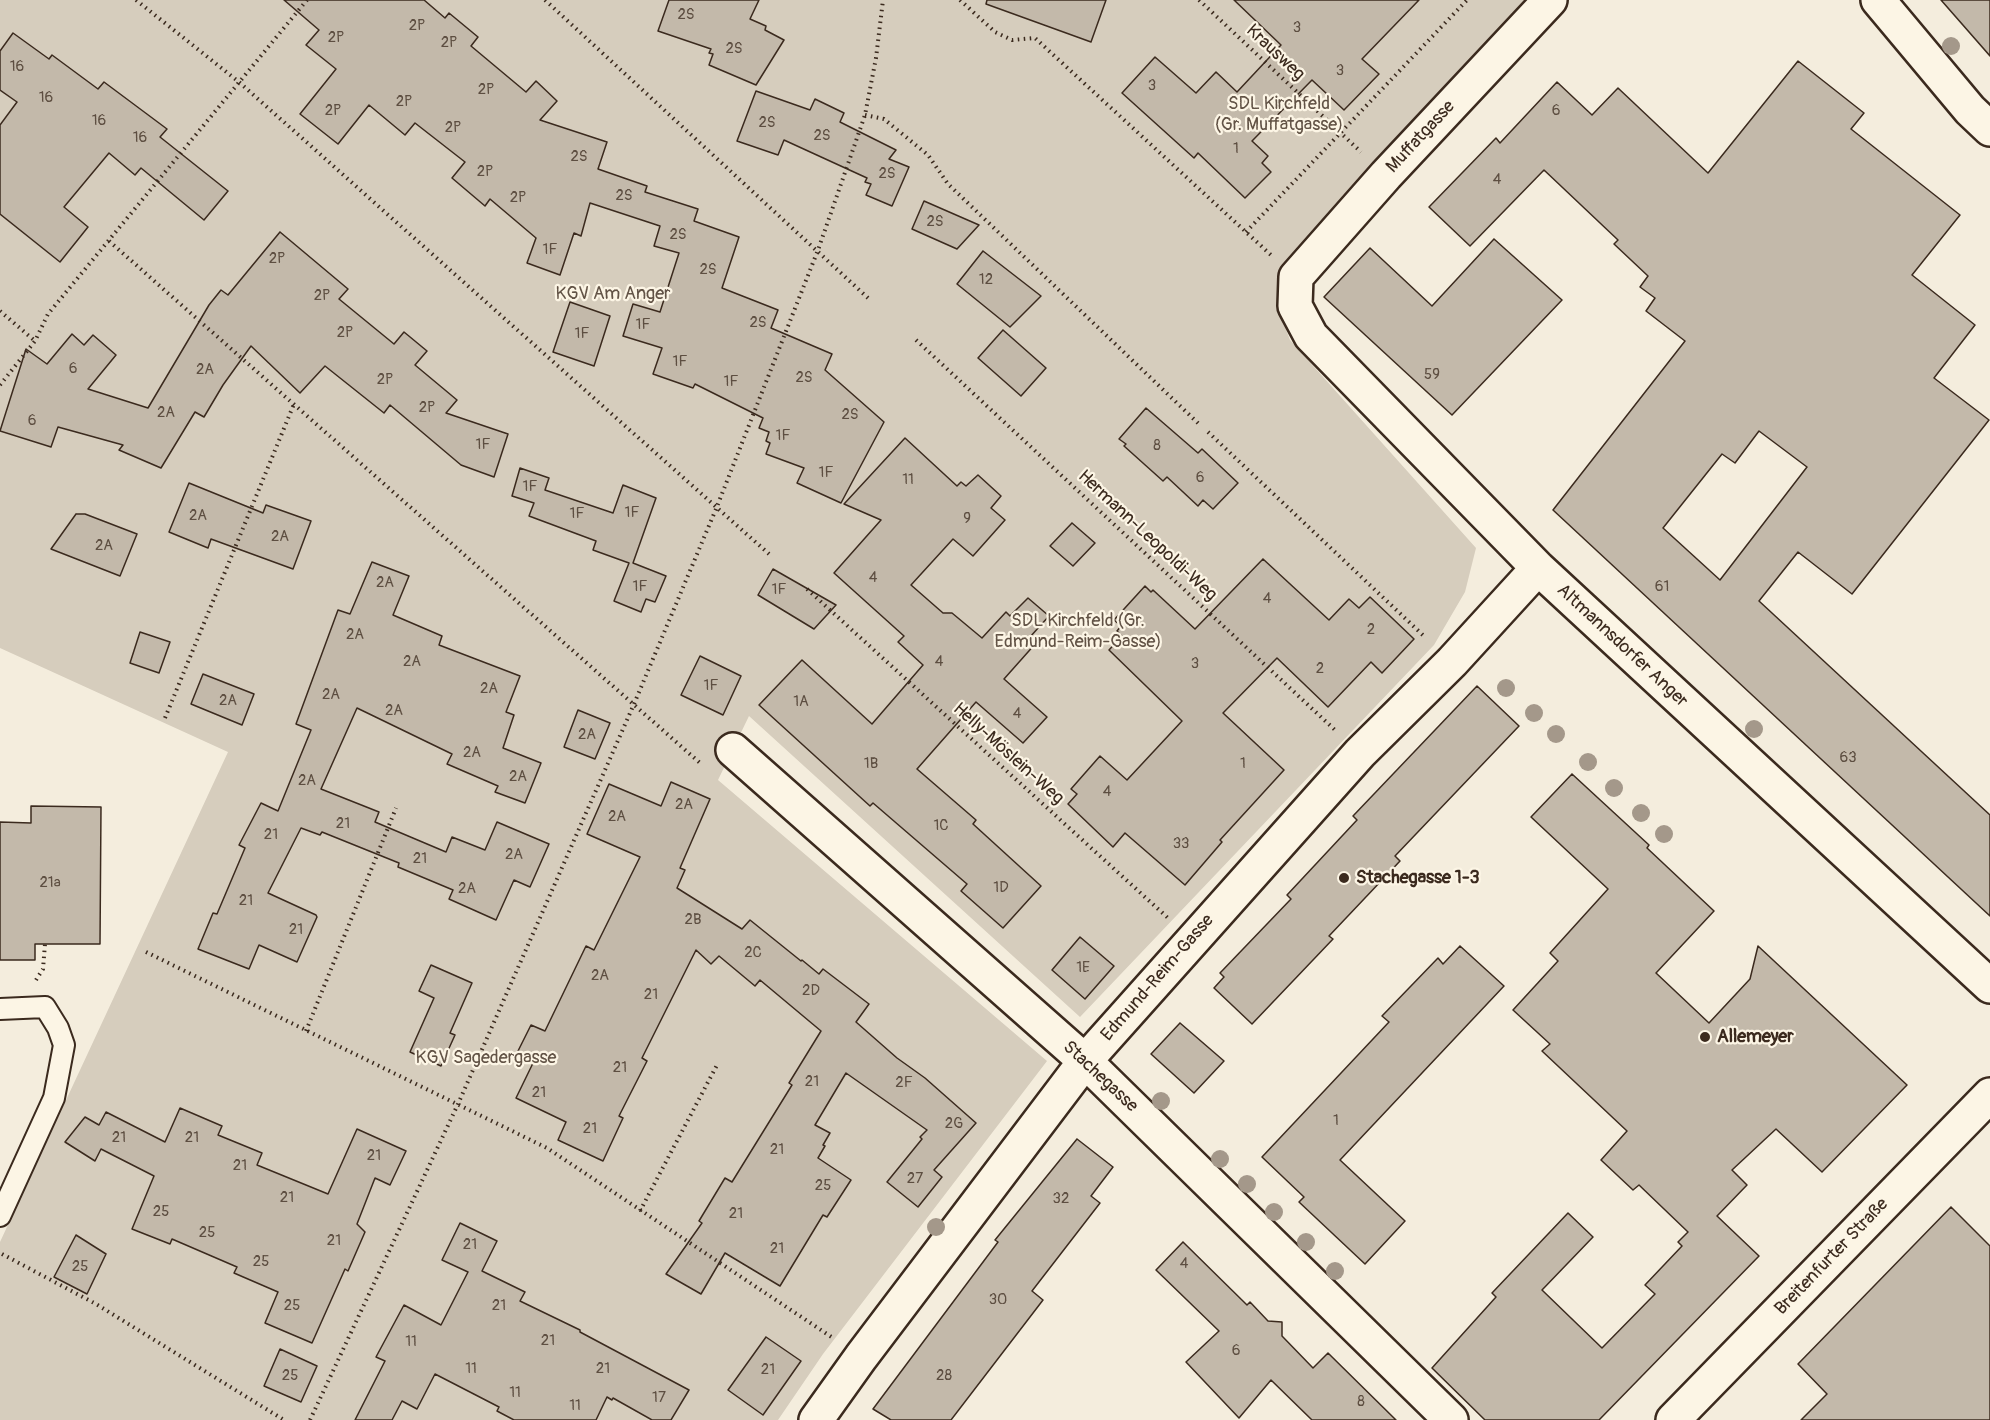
<!DOCTYPE html>
<html>
<head>
<meta charset="utf-8">
<style>
  body { margin:0 }
  canvas { display:block; background:#f4eddd }
</style>
</head>
<body>
<canvas width="1990" height="1420"></canvas>
<script>
const context = document.querySelector('canvas').getContext('2d');
context.lineJoin = 'round';
function fill(path, color) { context.fillStyle = color; context.fill(path, 'evenodd'); }
const toPath = rows => new Path2D(rows.map(r => 'M' + r).join(''));
function strokePath(path, color, width, dash) { context.strokeStyle = color; context.lineWidth = width; context.lineCap = dash ? 'butt' : 'round'; context.setLineDash(dash || []); context.stroke(path); }
function write(font, color, halo, rows, align = 'center') {
  context.font = font + ' Pangolin,sans-serif'; context.lineWidth = 4.5; context.setLineDash([]); context.textBaseline = 'middle'; context.strokeStyle = halo; context.fillStyle = color; for (const [text, x, y, turn = 0] of rows) {
    context.save(); context.translate(x, y); context.rotate((+turn || 0) * Math.PI / 180); context.textAlign = isNaN(turn) ? turn : align; if (halo) context.strokeText(text, 0, 0); context.fillText(text, 0, 0); context.restore();
  }
}
fill(toPath([
  [0,0,1539,0,1285,273,1278,308,1290,340,1476,548,1465,592,1434,645,1080,1017,749,716,718,780,1047,1061,823,1354,778,1420,0,1420,0,1242,228,752,0,648]
]), '#d6cdbd');
const building = toPath([
  [284,0,424,0,445,18,449,13,478,37,471,46,526,92,536,81,557,101,540,120,607,142,598,169,647,186,645,192,698,209,694,221,739,237,722,288,778,310,771,328,832,354,825,370,884,422,841,503,797,483,804,468,766,454,770,443,766,441,769,432,759,428,763,418,695,384,693,388,653,374,662,348,623,336,633,304,660,312,679,253,654,246,660,226,590,203,581,236,574,233,560,275,527,263,536,238,490,199,485,206,452,178,465,162,415,123,405,135,369,105,338,144,300,114,336,69,306,45,319,30,284,0],
  [669,0,759,0,750,19,766,26,765,30,784,40,756,85,709,65,713,54,709,53,711,49,658,31,669,0],
  [987,0,1106,0,1091,42,986,4,987,0],
  [1234,0,1419,0,1362,59,1379,74,1344,110,1312,80,1252,141,1268,156,1262,163,1271,172,1245,198,1198,153,1194,158,1122,93,1155,57,1196,93,1216,72,1237,92,1281,45,1234,0],
  [1941,0,1990,0,1990,56,1941,0],
  [13,33,49,59,52,55,98,89,104,82,167,129,160,137,228,191,204,220,141,168,135,175,109,153,64,207,88,227,60,262,0,214,0,125,17,102,0,90,0,51,13,33],
  [1798,61,1864,113,1851,129,1960,215,1912,275,1975,325,1934,378,1989,420,1852,594,1798,552,1759,601,1990,815,1990,916,1553,510,1685,341,1646,311,1655,298,1640,287,1648,276,1614,244,1618,240,1544,170,1470,246,1429,207,1496,138,1500,143,1557,82,1592,115,1618,88,1708,173,1798,61],
  [1759,431,1807,467,1720,580,1663,528,1722,454,1735,463,1759,431],
  [756,91,810,110,815,99,844,113,840,122,896,150,889,159,909,167,892,206,866,195,871,184,865,182,867,178,784,140,778,155,737,141,756,91],
  [924,201,979,225,957,249,912,229,924,201],
  [280,232,348,289,339,299,394,344,404,332,427,351,415,365,457,400,446,413,508,434,494,477,461,465,390,405,384,413,325,366,300,393,251,346,223,385,204,417,195,412,161,468,119,450,123,445,58,427,51,447,0,431,26,349,47,364,72,334,84,345,93,335,116,355,88,389,148,408,209,305,221,290,228,295,280,232],
  [1494,239,1562,300,1452,415,1324,297,1370,248,1432,306,1494,239],
  [983,251,1041,296,1010,327,957,284,983,251],
  [570,302,610,316,594,366,553,352,570,302],
  [1003,330,1046,368,1021,396,978,358,1003,330],
  [1146,408,1198,453,1202,449,1238,483,1213,509,1203,500,1198,506,1167,477,1163,481,1124,446,1126,444,1119,439,1146,408],
  [905,438,957,486,961,482,966,486,978,475,1001,496,991,508,1005,520,973,556,953,539,911,585,943,613,952,613,982,638,1006,612,1010,616,1028,598,1049,616,1030,637,1036,643,1004,679,1047,717,1023,743,976,702,917,769,976,820,973,824,1041,886,1003,928,961,891,967,884,873,803,870,806,759,705,802,660,872,724,923,665,898,642,904,636,834,573,881,520,844,504,905,438],
  [520,468,549,478,545,490,613,513,623,485,656,498,633,563,666,576,655,602,646,599,641,612,614,601,629,563,593,550,596,541,529,516,534,503,512,496,520,468],
  [189,483,263,513,266,505,311,521,293,569,211,539,208,548,169,532,189,483],
  [76,514,85,514,137,534,120,576,51,549,76,514],
  [1072,523,1095,543,1073,566,1050,546,1072,523],
  [1263,559,1329,620,1349,599,1359,608,1370,597,1414,639,1382,673,1371,662,1328,707,1277,658,1223,713,1284,770,1220,840,1222,842,1185,885,1125,833,1113,847,1068,804,1077,794,1071,789,1100,756,1127,780,1182,721,1109,650,1122,636,1117,631,1121,626,1114,620,1145,586,1151,592,1153,590,1195,629,1263,559],
  [372,562,409,576,393,615,442,636,439,645,520,676,506,712,514,715,503,748,541,763,525,803,495,792,498,786,447,764,452,754,357,708,321,789,379,812,375,822,446,852,452,837,485,850,497,822,549,844,530,887,514,880,496,920,449,899,453,890,398,867,399,863,322,832,320,835,301,828,268,893,316,915,317,917,297,962,259,945,249,969,198,949,213,913,217,914,245,848,239,845,261,803,278,811,311,730,296,724,338,610,350,614,372,562],
  [773,569,836,605,814,629,758,595,773,569],
  [140,632,170,642,159,673,130,663,140,632],
  [700,656,741,676,723,715,681,695,700,656],
  [203,674,254,694,242,725,191,704,203,674],
  [1477,686,1519,726,1395,856,1400,861,1329,936,1333,939,1252,1024,1214,988,1224,977,1220,973,1291,899,1287,895,1357,820,1353,816,1477,686],
  [578,710,610,723,595,759,564,747,578,710],
  [1572,774,1649,845,1647,848,1714,911,1656,973,1709,1023,1750,979,1758,946,1907,1085,1822,1172,1776,1129,1732,1170,1747,1185,1717,1216,1759,1256,1599,1420,1485,1420,1432,1368,1496,1297,1492,1293,1568,1213,1593,1237,1542,1290,1602,1348,1655,1294,1645,1285,1682,1246,1678,1242,1688,1232,1639,1185,1633,1190,1601,1160,1627,1131,1542,1051,1550,1044,1513,1010,1558,961,1550,953,1608,889,1531,817,1572,774],
  [671,782,710,799,680,868,685,870,677,888,742,929,750,920,801,961,802,960,819,974,823,969,869,1004,856,1022,897,1058,925,1078,976,1123,934,1170,942,1177,918,1207,887,1182,922,1139,920,1137,927,1130,846,1073,815,1125,830,1133,823,1145,825,1146,818,1158,851,1180,827,1217,823,1215,780,1286,725,1253,701,1294,666,1274,702,1223,699,1221,725,1178,732,1182,792,1085,789,1083,821,1031,760,980,755,986,719,956,711,964,696,950,642,1058,647,1061,619,1116,623,1118,603,1161,558,1140,566,1122,516,1098,535,1059,518,1051,531,1025,545,1031,586,946,594,950,640,857,587,834,609,784,661,806,671,782],
  [31,806,101,807,100,944,35,944,35,960,0,960,0,822,31,823,31,806],
  [1080,937,1114,966,1085,999,1052,970,1080,937],
  [1460,946,1504,986,1340,1160,1405,1221,1365,1264,1299,1202,1304,1197,1262,1157,1389,1022,1382,1016,1438,958,1443,964,1460,946],
  [431,965,472,983,450,1033,455,1035,441,1066,410,1052,434,998,419,991,431,965],
  [1180,1023,1224,1061,1194,1093,1151,1054,1180,1023],
  [180,1108,222,1126,218,1135,262,1153,257,1165,328,1194,357,1129,406,1151,390,1185,375,1178,357,1224,365,1232,348,1271,345,1269,312,1343,265,1323,278,1292,234,1273,237,1267,172,1239,170,1244,132,1229,154,1176,101,1149,95,1161,65,1142,85,1117,99,1125,106,1112,165,1142,180,1108],
  [1077,1139,1113,1167,1091,1196,1100,1203,1032,1291,1043,1300,951,1420,891,1420,873,1409,998,1242,995,1240,1077,1139],
  [1951,1207,1990,1246,1990,1420,1801,1420,1827,1394,1798,1364,1951,1207],
  [460,1223,497,1241,482,1271,525,1292,520,1301,580,1330,580,1332,689,1390,671,1420,652,1420,613,1398,612,1400,607,1397,596,1420,514,1420,497,1411,499,1407,435,1374,417,1409,402,1401,392,1420,355,1420,385,1361,376,1357,404,1305,441,1325,468,1272,442,1260,460,1223],
  [76,1235,106,1254,87,1294,54,1277,76,1235],
  [1183,1242,1247,1305,1250,1302,1268,1321,1282,1322,1282,1336,1313,1368,1328,1353,1396,1420,1312,1420,1271,1380,1239,1418,1186,1362,1219,1331,1156,1270,1183,1242],
  [766,1337,801,1361,763,1415,728,1390,766,1337],
  [280,1349,317,1366,301,1402,264,1386,280,1349]
]);
fill(building, '#c3b9aa');
strokePath(building, '#3b2a1e', 1.5);
const service = toPath([
  [0,1009,45,1007,58,1028,64,1045,54,1098,0,1216]
]);
const minor = toPath([
  [1550,0,1386,175,1296,277,1295,306,1311,336,1538,568,1990,986],
  [1878,0,1970,110,1990,129],
  [733,750,1085,1061,1451,1420],
  [816,1420,861,1357,1085,1061,1360,753,1452,662,1538,568]
]);
const primary = toPath([
  [1673,1420,1990,1095]
]);
strokePath(service, '#3b2a1e', 24);
strokePath(minor, '#3b2a1e', 38);
strokePath(primary, '#3b2a1e', 38);
strokePath(toPath([
  [136,0,239,82,769,554],
  [545,0,868,298],
  [960,0,995,32,1012,40,1035,38,1271,255],
  [1199,0,1361,152],
  [865,115,884,119,928,155,948,184,1200,425],
  [1246,232,1467,0],
  [109,241,700,763],
  [0,311,35,341],
  [916,340,1335,730],
  [0,385,35,341,48,314,307,0],
  [1208,432,1426,638],
  [807,589,1168,918],
  [165,718,294,404],
  [146,952,547,1148,833,1338],
  [36,980,43,969,45,944],
  [306,1031,396,808],
  [640,1211,717,1065],
  [2,1254,96,1304,284,1420],
  [310,1420,458,1104,634,704,716,509,818,250,865,115,876,58,883,0]
]), '#3b2a1e', 4, [1.5, 4.5]);
strokePath(service, '#fcf5e5', 20);
strokePath(minor, '#fcf5e5', 33);
strokePath(primary, '#fcf5e5', 33);
context.fillStyle = '#a4988a';
for (const [x, y] of [
  [1951,46],
  [1506,688],
  [1534,713],
  [1754,729],
  [1556,734],
  [1588,762],
  [1614,788],
  [1641,813],
  [1664,834],
  [1161,1101],
  [1220,1159],
  [1247,1184],
  [1274,1212],
  [936,1227],
  [1306,1242],
  [1335,1271]
]) { context.beginPath(); context.arc(x, y, 9, 0, 2 * Math.PI); context.fill(); }
for (const [x, y, r, color] of [
  [1344,878,6,"#3b2a1e"],
  [1705,1037,6,"#3b2a1e"]
]) { const dot = new Path2D(); dot.arc(x, y, r, 0, 2 * Math.PI); context.fillStyle = color; context.fill(dot); strokePath(dot, '#fcf5e5', 2); }
write('15px', '#5d4e41', null, [
  ["2S",686,15],
  ["2P",417,26],
  ["3",1297,28],
  ["2P",336,38],
  ["2P",449,43],
  ["2S",734,49],
  ["16",17,67],
  ["3",1340,71],
  ["3",1152,86],
  ["2P",486,90],
  ["16",46,98],
  ["2P",404,102],
  ["2P",333,111],
  ["6",1556,111],
  ["16",99,121],
  ["2S",767,123],
  ["2P",453,128],
  ["2S",822,136],
  ["16",140,138],
  ["1",1236,149],
  ["2S",579,157],
  ["2P",485,172],
  ["2S",887,174],
  ["4",1497,180],
  ["2S",624,196],
  ["2P",518,198],
  ["2S",935,222],
  ["2S",678,235],
  ["1F",550,250],
  ["2P",277,259],
  ["2S",708,270],
  ["12",986,280],
  ["2P",322,296],
  ["2S",758,323],
  ["1F",643,325],
  ["2P",345,333],
  ["1F",582,334],
  ["1F",680,362],
  ["6",73,369],
  ["2A",205,370],
  ["59",1432,375],
  ["2S",804,378],
  ["2P",385,380],
  ["1F",731,382],
  ["2P",427,408],
  ["2A",166,413],
  ["2S",850,415],
  ["6",32,421],
  ["1F",783,436],
  ["1F",483,445],
  ["8",1157,446],
  ["1F",826,473],
  ["6",1200,478],
  ["11",908,480],
  ["1F",530,487],
  ["1F",632,513],
  ["1F",577,514],
  ["2A",198,516],
  ["9",967,519],
  ["2A",280,537],
  ["2A",104,546],
  ["4",873,578],
  ["2A",385,583],
  ["1F",640,587],
  ["61",1662,587],
  ["1F",779,590],
  ["4",1267,599],
  ["2",1371,630],
  ["2A",355,635],
  ["2A",412,662],
  ["4",939,662],
  ["3",1195,664],
  ["2",1320,669],
  ["1F",711,686],
  ["2A",489,689],
  ["2A",331,695],
  ["2A",228,701],
  ["1A",801,702],
  ["2A",394,711],
  ["4",1017,714],
  ["2A",587,735],
  ["2A",472,753],
  ["63",1848,758],
  ["1B",871,764],
  ["1",1243,764],
  ["2A",518,777],
  ["2A",307,781],
  ["4",1107,792],
  ["2A",684,805],
  ["2A",617,817],
  ["21",343,824],
  ["1C",941,826],
  ["21",271,835],
  ["33",1181,844],
  ["2A",514,855],
  ["21",420,859],
  ["21a",50,883],
  ["1D",1001,888],
  ["2A",467,889],
  ["21",246,901],
  ["2B",693,920],
  ["21",296,930],
  ["2C",753,953],
  ["1E",1083,968],
  ["2A",600,976],
  ["2D",811,991],
  ["21",651,995],
  ["21",620,1068],
  ["21",812,1082],
  ["2F",904,1083],
  ["21",539,1093],
  ["1",1336,1121],
  ["2G",954,1124],
  ["21",590,1129],
  ["21",119,1138],
  ["21",192,1138],
  ["21",777,1150],
  ["21",374,1156],
  ["21",240,1166],
  ["27",915,1179],
  ["25",823,1186],
  ["21",287,1198],
  ["32",1061,1199],
  ["25",161,1212],
  ["21",736,1214],
  ["25",207,1233],
  ["21",334,1241],
  ["21",470,1245],
  ["21",777,1249],
  ["25",261,1262],
  ["4",1184,1264],
  ["25",80,1267],
  ["30",998,1300],
  ["25",292,1306],
  ["21",499,1306],
  ["21",548,1341],
  ["11",411,1342],
  ["6",1236,1351],
  ["11",471,1369],
  ["21",603,1369],
  ["21",768,1370],
  ["25",290,1376],
  ["28",944,1376],
  ["11",515,1393],
  ["17",659,1398],
  ["8",1361,1402],
  ["11",575,1406]
]);
write('18px', '#3b2a1e', '#fcf5e5', [
  ["Krausweg",1275,53,43],
  ["Muffatgasse",1421,137,-47],
  ["Hermann-Leopoldi-Weg",1147,536,43],
  ["Altmannsdorfer Anger",1622,646,43],
  ["Helly-Möslein-Weg",1008,754,42],
  ["Edmund-Reim-Gasse",1158,978,-49],
  ["Stachegasse",1100,1077,43],
  ["Breitenfurter Straße",1832,1257,-46]
]);
write('18px', '#625346', '#fcf5e5', [
  ["SDL Kirchfeld",1279,104],
  ["(Gr. Muffatgasse)",1279,125],
  ["KGV Am Anger",613,294],
  ["SDL Kirchfeld (Gr.",1078,621],
  ["Edmund-Reim-Gasse)",1078,642],
  ["KGV Sagedergasse",486,1058]
]);
write('bold 18px', '#3b2a1e', '#fcf5e5', [
  ["Stachegasse 1-3",1356,878],
  ["Allemeyer",1717,1037]
], 'left');
</script>
</body>
</html>
